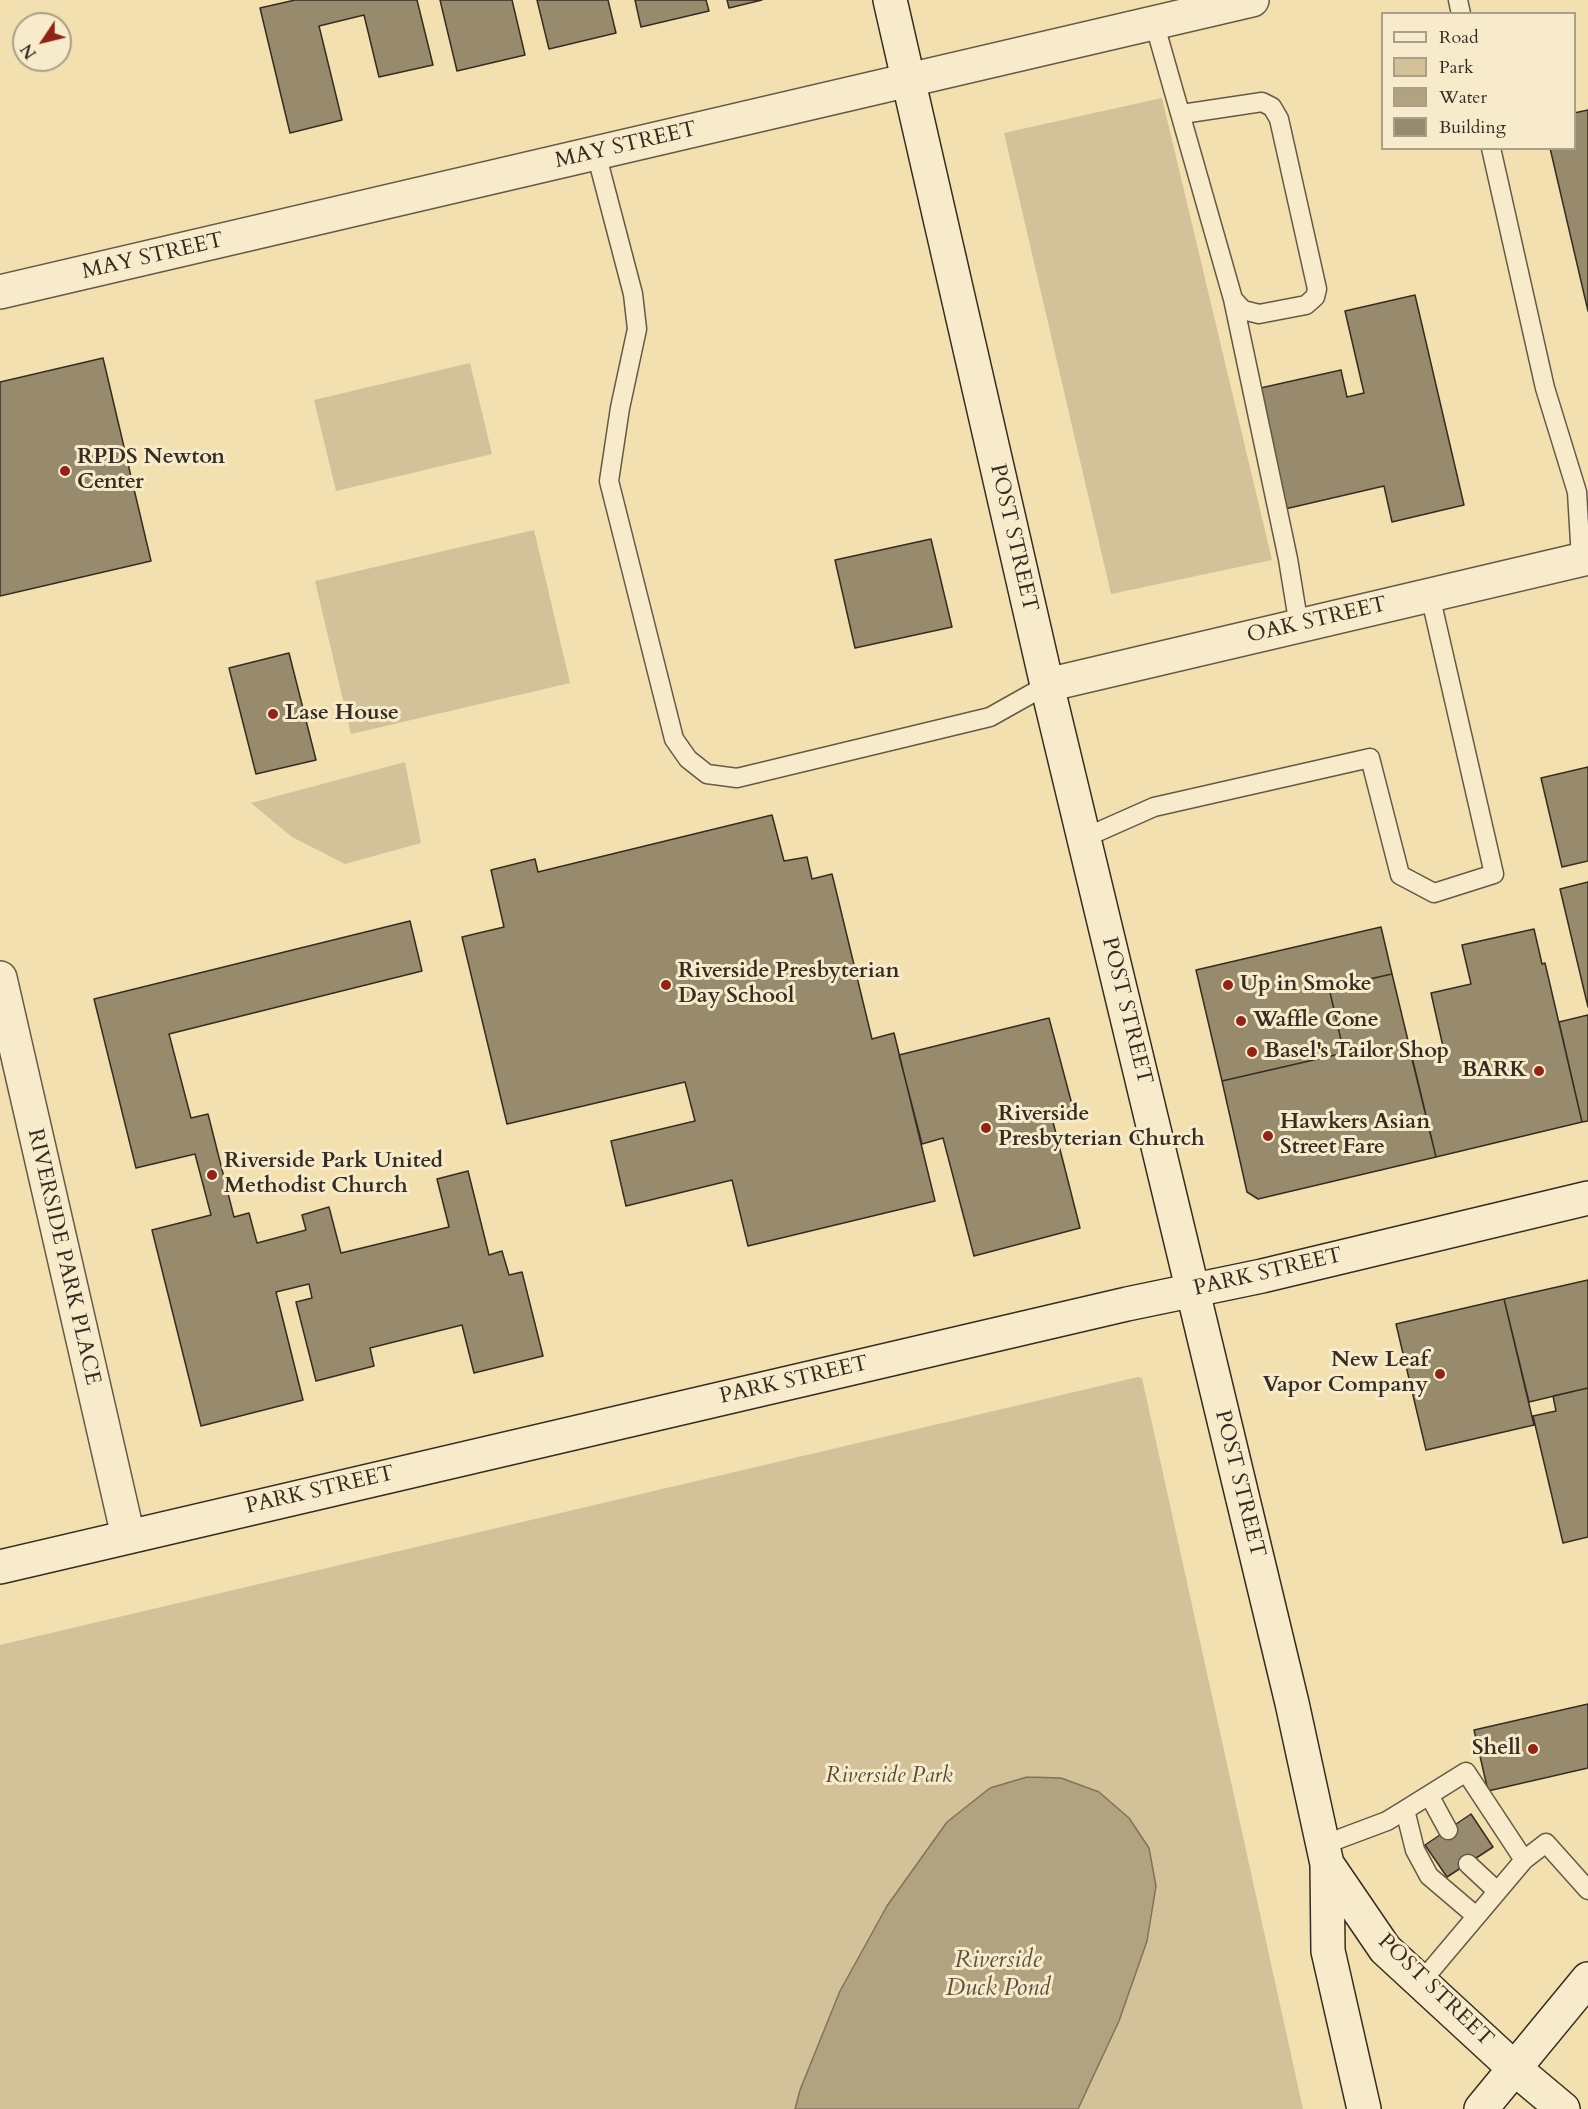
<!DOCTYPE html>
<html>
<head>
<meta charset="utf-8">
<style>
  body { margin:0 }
  #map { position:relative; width:1588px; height:2109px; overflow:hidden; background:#f2e0b1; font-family:Cardo,serif }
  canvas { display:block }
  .legend { position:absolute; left:1381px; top:12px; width:195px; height:138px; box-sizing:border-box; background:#f7ebcc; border:2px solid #aa9f88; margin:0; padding:8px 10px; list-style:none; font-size:18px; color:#372c21 }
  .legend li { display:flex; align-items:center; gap:12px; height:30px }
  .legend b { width:30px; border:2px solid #aa9f88 }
  .north { position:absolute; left:12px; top:12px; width:60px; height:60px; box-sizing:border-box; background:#f7ebcc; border:2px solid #aa9f88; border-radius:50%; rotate:235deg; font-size:16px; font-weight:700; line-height:24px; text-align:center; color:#372c21 }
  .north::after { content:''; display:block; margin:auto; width:21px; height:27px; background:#8f2418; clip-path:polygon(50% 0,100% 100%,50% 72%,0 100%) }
</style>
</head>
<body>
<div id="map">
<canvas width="1588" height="2109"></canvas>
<ul class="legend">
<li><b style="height:8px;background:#f7ebcc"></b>Road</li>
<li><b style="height:16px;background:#d2c199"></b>Park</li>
<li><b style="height:16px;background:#b2a380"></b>Water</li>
<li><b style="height:16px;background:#988a6c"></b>Building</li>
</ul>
<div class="north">N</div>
</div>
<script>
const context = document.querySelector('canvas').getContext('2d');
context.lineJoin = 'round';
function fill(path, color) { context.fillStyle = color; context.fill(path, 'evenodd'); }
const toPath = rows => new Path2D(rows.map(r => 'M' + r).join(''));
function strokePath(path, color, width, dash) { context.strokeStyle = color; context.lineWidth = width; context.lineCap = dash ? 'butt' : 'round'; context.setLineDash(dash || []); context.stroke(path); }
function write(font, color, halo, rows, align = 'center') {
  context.font = font + ' Cardo,serif'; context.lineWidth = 6; context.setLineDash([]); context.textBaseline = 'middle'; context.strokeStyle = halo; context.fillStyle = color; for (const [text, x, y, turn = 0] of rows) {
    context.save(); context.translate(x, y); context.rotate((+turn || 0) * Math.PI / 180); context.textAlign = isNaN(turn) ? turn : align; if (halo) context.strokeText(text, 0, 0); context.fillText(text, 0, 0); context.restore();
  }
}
fill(toPath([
  [1162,98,1272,560,1111,594,1004,133],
  [470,363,492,454,336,491,314,400],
  [534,530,570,683,351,734,315,581],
  [405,762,421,843,345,864,292,837,251,803],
  [1138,1377,1142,1378,1303,2109,0,2109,0,1645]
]), '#d2c199');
const water = toPath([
  [1027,1777,1061,1778,1099,1792,1129,1818,1149,1848,1156,1886,1147,1941,1119,2021,1078,2109,795,2109,800,2090,840,1991,887,1906,947,1822,990,1788,1027,1777]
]);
fill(water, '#b2a380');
strokePath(water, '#81735a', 1.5);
const building = toPath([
  [295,0,417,0,433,65,379,77,364,15,319,26,342,120,290,133,260,8,295,0],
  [440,0,512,0,525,55,457,71,440,0],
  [537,0,608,0,616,33,549,49,537,0],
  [635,0,706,0,709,11,641,27,635,0],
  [727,0,762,0,729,8,727,0],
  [1588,110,1588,311,1550,148,1574,148,1574,113,1588,110],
  [1415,295,1464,505,1392,522,1384,486,1285,509,1256,389,1341,370,1347,397,1364,393,1345,311,1415,295],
  [103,358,151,561,0,596,0,382,103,358],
  [931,539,952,627,855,648,835,560,931,539],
  [289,653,316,760,256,774,229,668,289,653],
  [1588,767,1588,861,1562,867,1541,778,1588,767],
  [772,815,784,861,807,857,812,879,832,874,872,1039,894,1033,935,1201,748,1246,732,1180,626,1206,611,1141,695,1121,685,1082,507,1124,462,937,504,927,491,870,535,859,538,872,772,815],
  [1588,882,1588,1007,1560,889,1588,882],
  [410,921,422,971,169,1034,191,1118,208,1114,234,1217,249,1213,257,1243,306,1230,302,1215,329,1207,341,1253,449,1227,437,1179,468,1171,489,1255,502,1251,509,1275,522,1272,543,1356,474,1373,462,1325,370,1348,374,1366,316,1381,296,1302,312,1298,309,1284,276,1292,303,1400,201,1426,152,1230,211,1215,195,1154,136,1168,94,999,410,921],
  [1381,927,1392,974,1329,988,1344,1053,1222,1081,1196,970,1381,927],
  [1534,929,1542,964,1545,963,1582,1122,1436,1157,1412,1059,1444,1051,1431,993,1471,984,1462,945,1534,929],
  [1392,974,1436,1157,1258,1199,1247,1192,1222,1081,1344,1053,1329,988,1392,974],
  [1588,1015,1588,1121,1582,1122,1559,1022,1588,1015],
  [1049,1018,1074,1112,1052,1118,1080,1228,974,1256,943,1138,922,1144,899,1055,1049,1018],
  [1588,1280,1588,1388,1529,1402,1504,1299,1588,1280],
  [1504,1299,1534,1425,1426,1450,1396,1324,1504,1299],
  [1588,1388,1588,1537,1563,1543,1533,1416,1556,1411,1553,1396,1588,1388],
  [1588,1704,1588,1768,1488,1791,1474,1730,1588,1704],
  [1471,1814,1493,1847,1447,1877,1425,1845,1471,1814]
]);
fill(building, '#988a6c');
strokePath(building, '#372c21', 1.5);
const lane = toPath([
  [1458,0,1461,14],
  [1154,22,1233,299,1243,310,1259,314,1306,305,1315,297,1317,289,1279,119,1272,107,1262,102,1182,114],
  [1491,148,1545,388,1577,492,1581,559],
  [596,153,633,294,637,329,620,408,609,481,674,739,688,759,707,774,737,778,990,717,1047,685],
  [1233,299,1288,559,1299,626],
  [1084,838,1154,807,1370,758,1400,875,1434,893,1494,874,1430,595],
  [1429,1795,1448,1830],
  [1323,1845,1387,1821,1405,1810],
  [1468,1864,1497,1891],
  [1476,1916,1429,1876,1415,1850,1405,1810,1466,1772,1524,1860],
  [1421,1982,1524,1860,1546,1843,1588,1890]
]);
const street = toPath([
  [0,292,1252,0],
  [1047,685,1588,558],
  [0,978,128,1536]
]);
const secondary = toPath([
  [890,0,1047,685,1292,1703,1327,1864,1385,1949,1514,2068,1563,2109],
  [0,1567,1127,1304,1262,1276,1588,1198],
  [1327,1864,1328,1951,1364,2109],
  [1481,2109,1588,1979]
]);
strokePath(lane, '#665945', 21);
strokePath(street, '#665945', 36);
strokePath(secondary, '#372c21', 36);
strokePath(lane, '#f7ebcc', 18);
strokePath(street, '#f7ebcc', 33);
strokePath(secondary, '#f7ebcc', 33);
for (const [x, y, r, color] of [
  [65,471,6,"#8f2418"],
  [273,714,6,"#8f2418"],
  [666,985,6,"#8f2418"],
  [1228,985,6,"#8f2418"],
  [1241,1021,6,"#8f2418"],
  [1252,1052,6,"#8f2418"],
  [1539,1071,6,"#8f2418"],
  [986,1128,6,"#8f2418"],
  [1268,1136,6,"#8f2418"],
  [212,1175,6,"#8f2418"],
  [1440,1374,6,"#8f2418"],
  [1533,1749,6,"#8f2418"]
]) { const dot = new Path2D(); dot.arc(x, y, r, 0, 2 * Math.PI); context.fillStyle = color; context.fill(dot); strokePath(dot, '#f7ebcc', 2); }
write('22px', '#372c21', '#f7ebcc', [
  ["MAY STREET",626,146,-13],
  ["MAY STREET",153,257,-13],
  ["POST STREET",1013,538,77],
  ["OAK STREET",1317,621,-13],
  ["POST STREET",1126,1011,76],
  ["RIVERSIDE PARK PLACE",63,1257,77],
  ["PARK STREET",1268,1273,-13],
  ["PARK STREET",794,1381,-13],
  ["POST STREET",1239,1484,76],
  ["PARK STREET",320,1491,-13],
  ["POST STREET",1435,1991,44]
]);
write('bold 22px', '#372c21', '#f7ebcc', [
  ["RPDS Newton",77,458],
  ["Center",77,483],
  ["Lase House",285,714],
  ["Riverside Presbyterian",678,972],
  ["Day School",678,997],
  ["Up in Smoke",1240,985],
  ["Waffle Cone",1253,1021],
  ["Basel's Tailor Shop",1264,1052],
  ["BARK",1527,1071,"right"],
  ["Riverside",998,1115],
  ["Presbyterian Church",998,1140],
  ["Hawkers Asian",1280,1123],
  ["Street Fare",1280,1148],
  ["Riverside Park United",224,1162],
  ["Methodist Church",224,1187],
  ["New Leaf",1428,1361,"right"],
  ["Vapor Company",1428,1386,"right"],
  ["Shell",1521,1749,"right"]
], 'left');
write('italic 22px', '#564a39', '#f7ebcc', [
  ["Riverside Park",889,1777]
]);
write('italic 24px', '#5c503e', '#f7ebcc', [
  ["Riverside",998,1961],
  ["Duck Pond",998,1989]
]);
</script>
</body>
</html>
